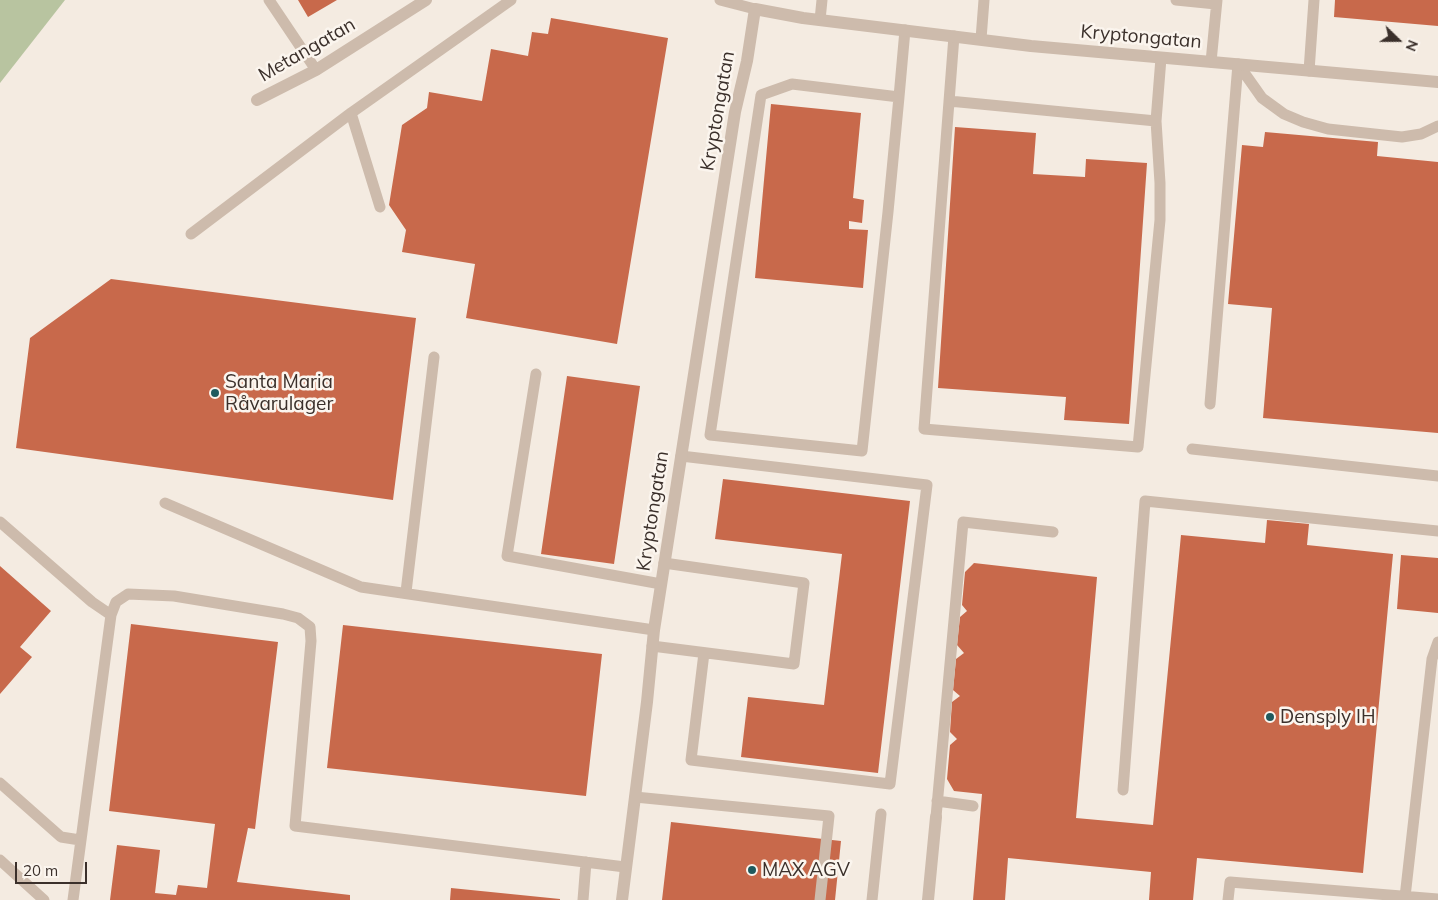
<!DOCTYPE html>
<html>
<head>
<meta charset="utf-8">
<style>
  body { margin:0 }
  #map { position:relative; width:1438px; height:900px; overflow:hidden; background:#f4ebe1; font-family:Mulish,sans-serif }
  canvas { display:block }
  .north { position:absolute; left:1373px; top:15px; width:50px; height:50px; -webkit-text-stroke:4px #fbf5ee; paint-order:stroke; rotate:112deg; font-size:14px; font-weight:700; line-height:20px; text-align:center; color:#3b302b }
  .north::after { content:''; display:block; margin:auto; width:18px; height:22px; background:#3b302b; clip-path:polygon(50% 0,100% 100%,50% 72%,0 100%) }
  .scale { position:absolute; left:15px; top:862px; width:72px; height:22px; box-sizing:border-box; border:2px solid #3b302b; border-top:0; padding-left:6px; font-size:15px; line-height:18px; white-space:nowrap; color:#3b302b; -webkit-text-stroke:4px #fbf5ee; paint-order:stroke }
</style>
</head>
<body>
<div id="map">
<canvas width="1438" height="900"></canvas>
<div class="north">N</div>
<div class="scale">20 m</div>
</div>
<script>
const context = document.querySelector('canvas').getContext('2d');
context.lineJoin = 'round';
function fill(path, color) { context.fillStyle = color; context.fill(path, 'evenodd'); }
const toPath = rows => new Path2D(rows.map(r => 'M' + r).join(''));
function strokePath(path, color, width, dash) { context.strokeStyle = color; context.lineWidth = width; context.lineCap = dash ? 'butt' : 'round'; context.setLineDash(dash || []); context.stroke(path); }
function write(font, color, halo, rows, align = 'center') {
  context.font = font + ' Mulish,sans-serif'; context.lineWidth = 5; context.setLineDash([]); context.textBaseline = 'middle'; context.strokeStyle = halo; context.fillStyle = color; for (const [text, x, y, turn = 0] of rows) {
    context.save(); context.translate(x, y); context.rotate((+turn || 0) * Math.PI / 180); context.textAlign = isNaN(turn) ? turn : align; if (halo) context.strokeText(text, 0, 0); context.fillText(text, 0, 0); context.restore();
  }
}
fill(toPath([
  [0,0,65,0,0,83]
]), '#b8c4a0');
fill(toPath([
  [298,0,337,0,308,17],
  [1335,0,1438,0,1438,26,1334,17],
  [551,18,668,38,617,344,466,318,475,264,402,252,406,230,389,205,402,125,427,108,429,92,482,101,491,49,528,56,532,32,548,34],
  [771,104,861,113,853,198,864,200,862,223,849,221,849,229,868,230,863,288,755,278],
  [955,127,1036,133,1033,174,1085,177,1086,159,1147,163,1129,424,1064,420,1066,397,938,388],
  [1265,132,1378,142,1377,156,1438,162,1438,433,1263,418,1272,308,1228,304,1242,145,1263,147],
  [111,279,416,318,393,500,16,448,30,338],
  [567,376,640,386,614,564,541,554],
  [723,479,910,501,878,773,741,757,748,697,824,705,842,554,715,539],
  [1267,520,1309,524,1307,545,1393,554,1363,873,1197,858,1193,900,1149,900,1151,872,1008,858,1005,900,973,900,982,794,954,791,947,779,950,745,957,739,950,732,952,702,960,696,953,690,956,659,964,653,957,645,960,617,967,611,962,605,965,572,974,563,1097,577,1076,818,1153,825,1181,535,1265,543],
  [1401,555,1438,558,1438,613,1397,609],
  [0,566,51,611,20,647,32,657,0,694],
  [131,624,278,642,255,829,248,828,237,882,350,895,350,900,110,900,117,845,160,850,155,893,176,895,178,885,207,888,215,824,109,811],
  [343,625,602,654,586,796,327,768],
  [671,822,841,841,835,900,662,900],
  [451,888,560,899,560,900,450,900]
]), '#c8694b');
strokePath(toPath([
  [269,0,316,70],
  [720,0,755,9],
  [1176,0,1216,4],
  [820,20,822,0],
  [954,36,924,429,1138,447,1160,220,1160,183,1156,121],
  [981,39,984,0],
  [1211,62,1217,0],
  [1238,64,1262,98,1284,114,1303,122,1328,129,1402,137,1421,134,1438,126],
  [1309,71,1314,0],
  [899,97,792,84,761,95,710,435,862,451,888,212,899,97,905,30],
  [949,101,1156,121,1161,58],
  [351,113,380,207],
  [191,234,351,113,511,0],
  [536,374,507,556,661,584],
  [1210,404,1238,64],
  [1192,449,1438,476],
  [681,456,927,485,890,784,691,760,704,653],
  [165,503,361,587,654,630],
  [0,522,92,602,111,615],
  [406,592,434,357],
  [652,646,794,664,804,583,664,563],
  [0,783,61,837,80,840],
  [1123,790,1145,501,1438,531],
  [635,797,829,816,820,900],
  [937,801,973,806],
  [936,817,963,522,1053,532],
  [0,860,44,900],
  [1405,897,1432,659,1438,642],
  [73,900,111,615,116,602,128,594,174,596,283,614,298,618,310,627,311,641,295,826,625,867],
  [583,900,586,862],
  [872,900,881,814],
  [1228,900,1230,882,1438,899]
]), '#cdbbac', 11);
strokePath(toPath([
  [257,100,316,70,426,0],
  [622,900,647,702,654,630,735,112,747,61,755,9,803,18,1031,46,1438,82],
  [928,900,936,817]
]), '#cdbbac', 12);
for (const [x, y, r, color] of [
  [215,393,5,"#1f5a5e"],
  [1270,717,5,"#1f5a5e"],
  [752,870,5,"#1f5a5e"]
]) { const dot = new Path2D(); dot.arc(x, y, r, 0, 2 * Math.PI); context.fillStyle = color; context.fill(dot); strokePath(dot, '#fbf5ee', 2); }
write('19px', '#3b302b', '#fbf5ee', [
  ["Kryptongatan",1141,37,5],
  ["Metangatan",307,50,-30],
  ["Kryptongatan",718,111,-80],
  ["Kryptongatan",653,511,-81]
]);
write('19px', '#3b302b', '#fbf5ee', [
  ["Santa Maria",225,382],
  ["Råvarulager",225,404],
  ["Densply IH",1280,717],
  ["MAX AGV",762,870]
], 'left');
</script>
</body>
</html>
